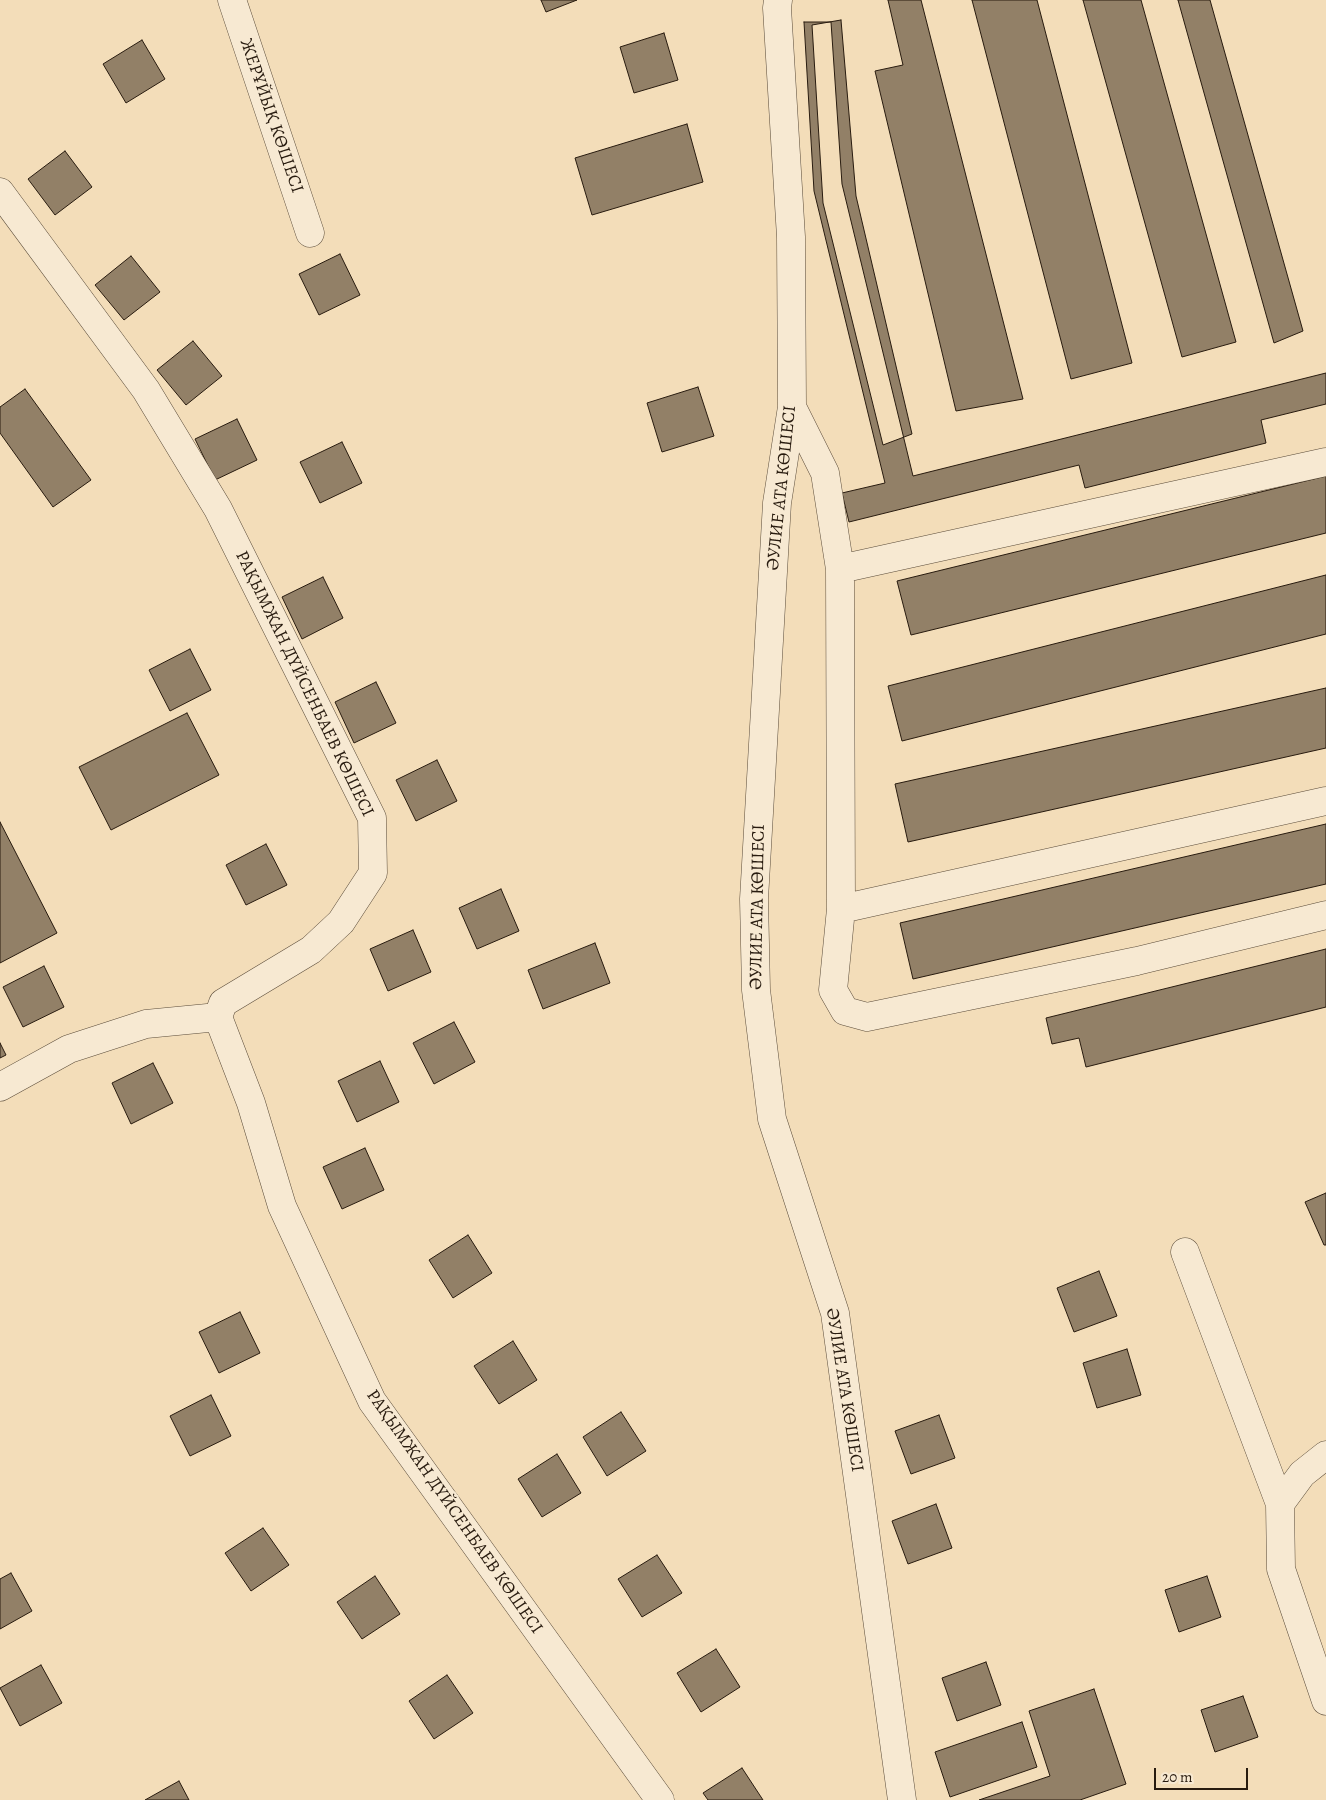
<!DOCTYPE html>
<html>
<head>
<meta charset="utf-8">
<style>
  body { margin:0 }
  #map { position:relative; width:1326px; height:1800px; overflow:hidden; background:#f3ddb9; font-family:Alegreya,serif }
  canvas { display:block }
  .scale { position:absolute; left:1154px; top:1768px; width:94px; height:22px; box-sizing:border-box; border:2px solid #281b0f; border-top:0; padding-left:6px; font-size:15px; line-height:18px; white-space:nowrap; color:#281b0f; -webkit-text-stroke:4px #f7e9d2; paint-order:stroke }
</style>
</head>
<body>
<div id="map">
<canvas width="1326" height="1800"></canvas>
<div class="scale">20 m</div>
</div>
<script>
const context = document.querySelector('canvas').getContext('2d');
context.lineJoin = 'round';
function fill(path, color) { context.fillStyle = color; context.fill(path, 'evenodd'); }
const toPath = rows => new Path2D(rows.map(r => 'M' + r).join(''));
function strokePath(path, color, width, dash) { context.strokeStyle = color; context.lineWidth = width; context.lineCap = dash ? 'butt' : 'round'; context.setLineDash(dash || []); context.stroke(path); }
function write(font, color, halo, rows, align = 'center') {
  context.font = font + ' Alegreya,serif'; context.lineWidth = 4.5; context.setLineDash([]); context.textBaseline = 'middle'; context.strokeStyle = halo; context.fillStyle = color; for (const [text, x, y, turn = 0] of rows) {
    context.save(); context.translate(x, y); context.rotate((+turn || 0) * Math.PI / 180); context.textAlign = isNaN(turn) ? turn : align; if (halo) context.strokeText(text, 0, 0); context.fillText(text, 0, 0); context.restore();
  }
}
const building = toPath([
  [541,0,577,0,546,12,541,0],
  [888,0,921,0,1023,399,956,411,875,71,903,65,888,0],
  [972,0,1037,0,1132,363,1071,379,972,0],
  [1083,0,1141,0,1236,342,1182,357,1083,0],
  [1178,0,1210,0,1303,331,1274,343,1178,0],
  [841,20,856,196,912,434,883,445,823,203,812,25,841,20],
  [804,22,831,22,842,184,913,476,1326,373,1326,404,1261,420,1266,443,1085,488,1079,465,849,522,842,493,885,483,814,191,804,22],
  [664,33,678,80,634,93,620,47,664,33],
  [142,40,165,79,126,103,103,64,142,40],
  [687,124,703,182,592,215,575,158,687,124],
  [65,151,92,187,55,215,28,179,65,151],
  [340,254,360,295,319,315,299,274,340,254],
  [131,256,160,292,124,320,95,285,131,256],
  [193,341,222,376,186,405,157,370,193,341],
  [698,387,714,436,662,452,647,403,698,387],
  [25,389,91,480,53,507,0,433,0,407,25,389],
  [237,419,257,460,215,480,195,439,237,419],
  [342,442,362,483,320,503,300,462,342,442],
  [1326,476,1326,533,911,635,897,581,1326,476],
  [1326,575,1326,634,902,741,888,686,1326,575],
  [323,577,343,618,302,639,282,597,323,577],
  [190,649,211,690,170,711,149,670,190,649],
  [376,682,396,723,354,743,335,702,376,682],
  [1326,688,1326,748,908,842,895,784,1326,688],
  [187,713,219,775,111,830,79,767,187,713],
  [437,760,457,801,416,821,396,780,437,760],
  [0,822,57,933,0,963,0,822],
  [1326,824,1326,884,913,979,900,923,1326,824],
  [266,844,287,885,246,905,226,865,266,844],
  [501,889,519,931,477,949,459,908,501,889],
  [413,930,431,972,388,991,370,949,413,930],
  [595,943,610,983,543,1009,528,970,595,943],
  [1326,949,1326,1007,1086,1067,1079,1038,1052,1044,1046,1018,1326,949],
  [44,966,64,1007,23,1027,3,987,44,966],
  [454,1022,475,1062,434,1084,413,1043,454,1022],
  [0,1043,6,1055,0,1058,0,1043],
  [380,1061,399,1102,357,1122,338,1081,380,1061],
  [153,1063,173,1103,131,1124,112,1083,153,1063],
  [365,1148,384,1190,342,1209,323,1167,365,1148],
  [1326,1193,1326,1245,1324,1245,1305,1202,1326,1193],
  [468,1235,492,1273,453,1298,429,1260,468,1235],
  [1099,1271,1117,1316,1074,1332,1057,1288,1099,1271],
  [240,1312,260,1353,219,1373,199,1332,240,1312],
  [513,1341,537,1380,499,1404,474,1366,513,1341],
  [1127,1349,1141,1395,1097,1408,1083,1363,1127,1349],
  [211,1395,231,1436,190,1456,170,1416,211,1395],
  [621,1412,646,1451,607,1476,583,1437,621,1412],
  [939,1415,955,1458,911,1474,895,1431,939,1415],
  [557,1454,581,1493,542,1517,518,1479,557,1454],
  [936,1504,952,1548,908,1564,892,1521,936,1504],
  [263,1528,289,1565,251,1591,225,1553,263,1528],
  [657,1555,682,1593,642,1617,618,1579,657,1555],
  [11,1573,32,1611,0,1629,0,1579,11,1573],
  [375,1576,400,1614,362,1639,337,1602,375,1576],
  [1207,1576,1221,1617,1179,1632,1165,1590,1207,1576],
  [716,1649,740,1687,701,1712,677,1673,716,1649],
  [986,1662,1001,1705,957,1721,942,1678,986,1662],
  [41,1665,62,1703,20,1726,0,1688,41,1665],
  [447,1675,473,1713,434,1739,409,1701,447,1675],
  [1094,1689,1126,1784,1080,1800,979,1800,1050,1776,1029,1711,1094,1689],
  [1243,1696,1258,1737,1215,1752,1201,1710,1243,1696],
  [1022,1722,1037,1767,950,1797,935,1752,1022,1722],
  [742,1768,763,1800,708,1800,703,1793,742,1768],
  [179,1781,189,1800,145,1800,179,1781]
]);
fill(building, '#928067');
strokePath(building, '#281b0f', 1);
const minor = toPath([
  [232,0,310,233],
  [778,0,777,8,791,237,792,407,777,503,754,899,756,990,772,1119,835,1313,902,1800],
  [0,192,146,390,218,509,372,818,373,873,341,922,311,950,223,1003,218,1017,251,1103,282,1206,372,1401,660,1800],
  [792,407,825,473,840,569,841,909,833,990,845,1011,867,1017,1137,961,1326,915],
  [840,569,1326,462],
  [841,909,1326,801],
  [0,1087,69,1049,146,1024,218,1017],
  [1185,1252,1280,1504],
  [1326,1455,1302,1474,1280,1504,1281,1569,1326,1701]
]);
strokePath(minor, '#5b4c3a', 29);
strokePath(minor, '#f7e9d2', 28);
write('18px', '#281b0f', '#f7e9d2', [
  ["ЖЕРҰЙЫҚ КӨШЕСІ",271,116,71],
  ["ӘУЛИЕ АТА КӨШЕСІ",782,488,-84],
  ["РАҚЫМЖАН ДҮЙСЕНБАЕВ КӨШЕСІ",304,684,64],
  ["ӘУЛИЕ АТА КӨШЕСІ",758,907,-89],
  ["ӘУЛИЕ АТА КӨШЕСІ",844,1390,81],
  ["РАҚЫМЖАН ДҮЙСЕНБАЕВ КӨШЕСІ",454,1512,55]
]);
</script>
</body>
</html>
